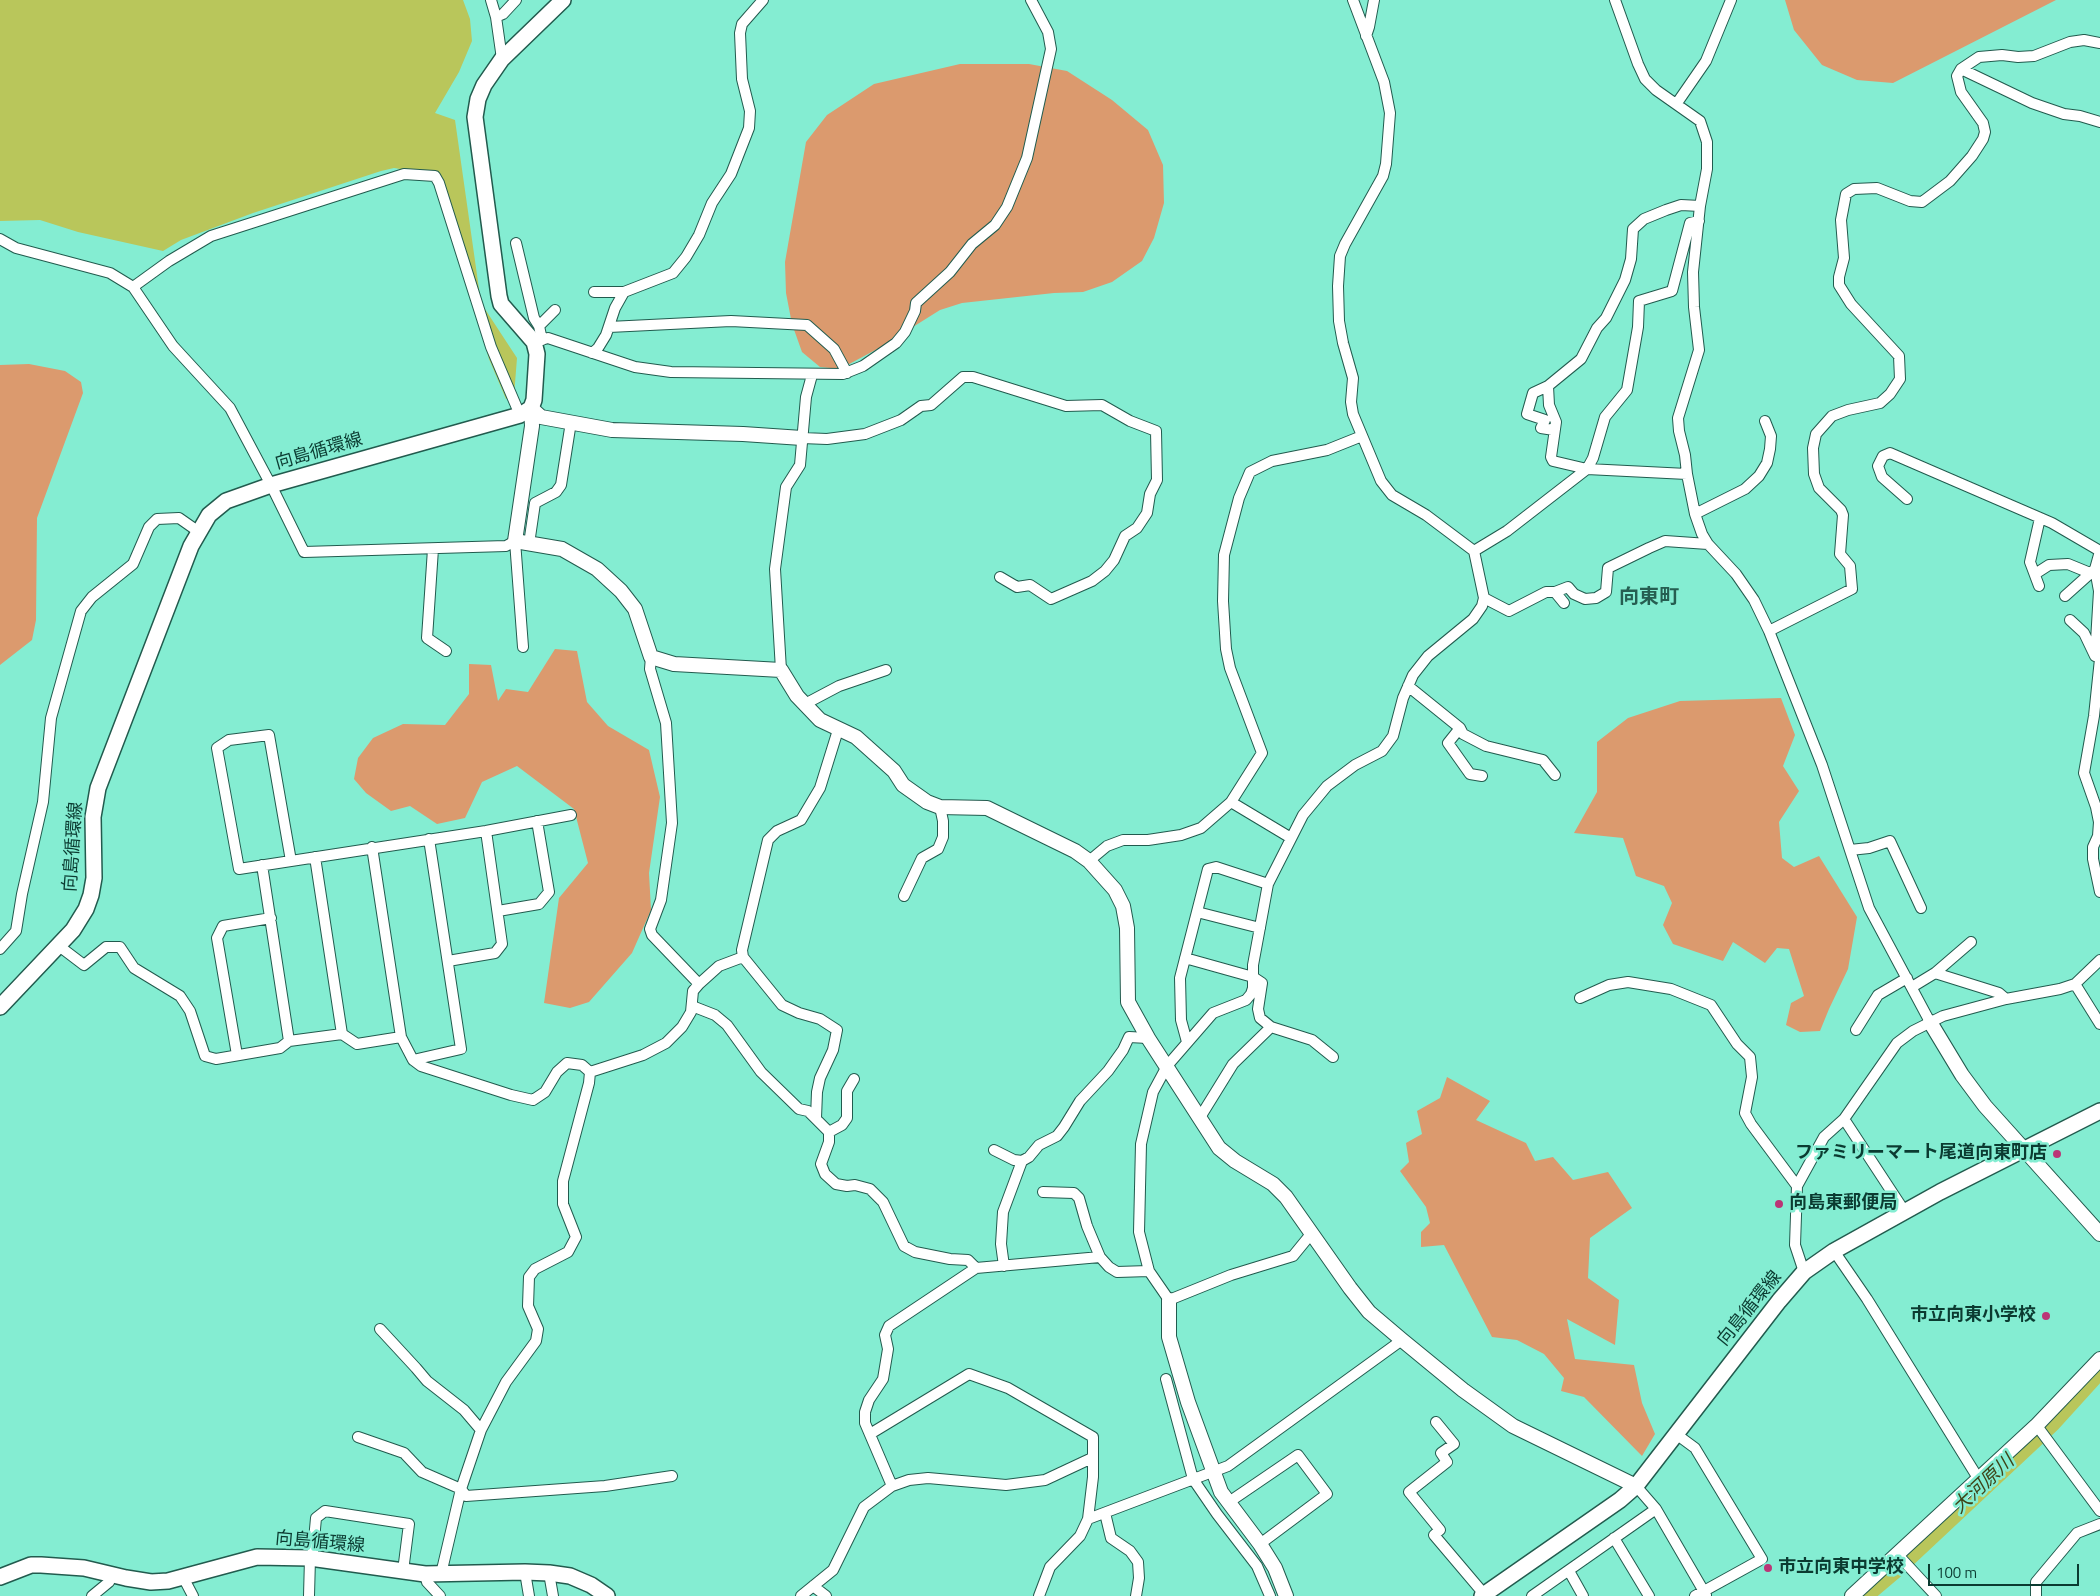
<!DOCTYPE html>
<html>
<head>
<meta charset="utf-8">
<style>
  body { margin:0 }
  #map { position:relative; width:2100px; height:1596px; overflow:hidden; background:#84edd2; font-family:"Titillium Web",sans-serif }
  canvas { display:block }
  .scale { position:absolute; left:1928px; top:1564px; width:151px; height:22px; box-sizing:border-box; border:2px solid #0b3b31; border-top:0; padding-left:6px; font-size:15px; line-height:18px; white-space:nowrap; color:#0b3b31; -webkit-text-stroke:4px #84edd2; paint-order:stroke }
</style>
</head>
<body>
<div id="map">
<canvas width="2100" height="1596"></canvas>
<div class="scale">100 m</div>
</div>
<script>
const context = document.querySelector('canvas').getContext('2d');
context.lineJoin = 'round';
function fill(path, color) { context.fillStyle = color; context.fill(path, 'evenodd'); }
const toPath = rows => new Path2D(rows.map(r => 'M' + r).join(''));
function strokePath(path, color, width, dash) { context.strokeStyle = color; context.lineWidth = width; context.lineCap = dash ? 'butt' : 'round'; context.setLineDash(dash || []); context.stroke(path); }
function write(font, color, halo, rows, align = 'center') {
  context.font = font + ' "Titillium Web","Noto Sans JP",sans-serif'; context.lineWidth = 5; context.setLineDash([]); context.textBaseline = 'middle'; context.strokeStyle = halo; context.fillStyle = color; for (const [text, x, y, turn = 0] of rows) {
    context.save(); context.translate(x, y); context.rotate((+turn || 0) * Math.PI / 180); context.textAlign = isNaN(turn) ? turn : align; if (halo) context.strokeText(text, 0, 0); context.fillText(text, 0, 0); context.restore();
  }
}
fill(toPath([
  [1785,0,2056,0,1893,83,1857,80,1822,65,1794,30],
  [960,64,1029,64,1067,71,1112,100,1148,130,1163,165,1164,203,1154,238,1142,261,1112,282,1083,292,1054,293,962,303,940,310,881,347,840,369,820,367,802,352,792,324,786,293,785,262,806,142,827,115,874,84],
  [29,364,65,371,81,382,83,393,37,518,36,620,32,640,0,665,0,365],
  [555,649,577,651,587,702,608,726,649,750,660,797,649,873,651,910,632,953,589,1002,570,1008,544,1003,559,898,588,863,574,809,517,766,482,782,465,818,437,824,410,806,391,811,366,793,354,779,358,758,373,738,403,724,445,725,469,694,469,664,491,665,498,701,506,689,528,692],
  [1781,698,1795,735,1783,766,1799,791,1779,822,1782,858,1794,867,1819,856,1857,917,1848,969,1829,1009,1820,1031,1800,1032,1786,1025,1791,1003,1804,996,1789,949,1777,948,1765,963,1733,942,1723,961,1673,944,1663,925,1672,903,1664,886,1636,876,1623,838,1574,833,1597,792,1597,742,1628,718,1680,701],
  [1447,1077,1490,1101,1476,1120,1526,1143,1535,1161,1553,1157,1573,1180,1608,1172,1632,1208,1590,1238,1588,1278,1619,1300,1615,1345,1567,1319,1575,1359,1634,1365,1642,1403,1655,1434,1642,1456,1584,1397,1561,1391,1564,1378,1544,1354,1517,1340,1492,1337,1444,1245,1421,1247,1421,1232,1430,1223,1426,1207,1400,1171,1409,1162,1406,1143,1422,1134,1417,1111,1440,1098]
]), '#db9a6e');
fill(toPath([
  [0,0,463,0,470,19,472,41,459,72,435,113,455,120,481,303,517,358,514,396,506,399,489,359,437,179,432,174,394,168,381,171,253,213,181,240,163,251,78,232,40,220,0,221]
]), '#b9c65b');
strokePath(toPath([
  [1863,1596,1895,1569,2051,1423,2100,1369]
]), '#b9c65b', 19);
const minor = toPath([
  [491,0,496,17,502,59],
  [1615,0,1638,64,1645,79,1656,90,1700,121,1707,142,1707,169,1700,206,1693,272,1694,307,1699,350,1678,418,1679,431,1685,455,1687,474,1695,514,1702,534,1708,544,1736,574,1754,600,1769,631,1822,765,1869,908,1930,1022],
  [496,17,503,14,516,0],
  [1366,36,1369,27,1374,0],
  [1961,69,2032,103,2064,114,2080,116,2100,122],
  [1677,103,1706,61,1731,0],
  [0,239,16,248,110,273,133,287,173,346,230,408,271,485,304,552,506,546,515,541,523,647],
  [516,243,534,318,539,326,542,340],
  [133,287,169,261,211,236,404,174,435,176,439,183,491,347,520,415],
  [594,292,624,292],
  [539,326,555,310],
  [609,327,731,321,807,325,834,349,847,373],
  [534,342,548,338,635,367,671,372,843,374,863,366,896,343,905,332,915,311,916,303,950,272,972,244,995,225,1007,207,1027,158,1051,49,1048,32,1031,0],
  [592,353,598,348,606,335,615,308,624,292,673,273,686,257,699,235,712,203,731,174,749,128,750,111,742,79,740,33,742,24,763,0],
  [1548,386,1549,405,1556,422,1551,457,1553,461,1587,469,1687,474],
  [1554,430,1541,428,1545,420,1527,414,1533,393,1548,386,1581,359,1597,328,1606,318,1625,280,1631,259,1633,229,1644,219,1666,210,1681,205,1700,206],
  [802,438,827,439,865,434,901,420,921,406,931,405,963,377,973,377,1066,406,1102,405,1130,421,1156,431,1157,480,1150,494,1147,513,1137,528,1125,536,1114,560,1105,571,1092,581,1051,599,1030,585,1017,587,1000,577],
  [1907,499,1882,477,1878,466,1883,456,1890,453,2052,523,2100,551],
  [1695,514,1745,489,1759,476,1767,463,1770,449,1771,436,1765,421],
  [529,544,535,503,556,492,561,485,571,422],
  [433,549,427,638,446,651],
  [1474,551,1507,531,1587,469,1593,458,1605,417,1627,390,1638,327,1639,301,1672,291,1690,223,1699,221],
  [2100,551,2095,569,2099,591,2096,641,2100,659,2094,716,2084,773,2096,807,2099,822,2098,836,2093,847,2093,859,2100,892],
  [2035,574,2049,565,2068,564,2090,573],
  [2039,586,2030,562,2040,518],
  [1555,592,1568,587,1574,594,1585,599,1596,598,1606,592,1608,568,1649,548,1665,541,1708,544],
  [2065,596,2094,570],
  [1484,598,1509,611,1546,592,1555,592,1564,603],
  [2070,620,2084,633,2095,656],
  [1769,631,1852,589,1850,566,1840,554,1843,515,1841,510,1819,488,1814,474,1813,448,1816,434,1832,416,1848,410,1880,403,1890,394,1900,379,1899,356,1851,304,1839,285,1839,277,1844,258,1841,220,1846,194,1854,189,1877,188,1910,201,1922,202,1950,181,1972,156,1983,139,1985,132,1983,123,1961,92,1957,76,1961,69,1979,57,2002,55,2018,57,2034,56,2070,42,2084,40,2100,43],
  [651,657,650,669,666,723,672,823,661,900,650,929,652,935,699,984],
  [781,670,775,569,786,487,800,465,806,397,812,375],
  [1408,686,1460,728,1448,743,1470,774,1482,776],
  [805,704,839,686,886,670],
  [1460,728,1463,734,1486,746,1543,760,1555,775],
  [1231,802,1291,838],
  [372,847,401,1037,413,1060,461,1049,429,839],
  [1850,850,1869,848,1890,841,1921,908],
  [315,857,342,1034,357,1044,401,1037],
  [291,861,269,735,229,740,217,748,239,869,486,831,571,815],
  [1089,861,1107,846,1123,840,1148,840,1181,835,1201,828,1231,802,1262,753,1230,668,1226,649,1223,601,1224,555,1239,498,1250,472,1272,461,1327,450,1362,436],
  [904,896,922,858,938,849,943,837,943,821,940,807],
  [498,911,539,904,549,892,537,821],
  [1197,912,1260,928],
  [59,946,84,965,106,947,120,947,134,968,180,996,190,1011,205,1056,216,1059,280,1048,289,1041,262,865],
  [0,949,16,931,22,894,43,802,51,718,81,611,92,597,133,564,149,527,157,519,179,518,199,532],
  [1185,958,1253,977,1262,983,1258,1009,1260,1018,1271,1027,1233,1064,1199,1119],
  [448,961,495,953,502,944,486,831],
  [1935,973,1999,993,2006,999],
  [2075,984,2100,1024],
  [1912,987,1935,973,1971,942],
  [1580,998,1609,985,1628,982,1671,989,1711,1005,1737,1044,1750,1057,1752,1077,1745,1113,1751,1124,1797,1186],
  [692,1006,715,1015,727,1025,761,1072,799,1109,808,1111,829,1132,829,1142,821,1164,825,1174,836,1184,847,1186,855,1185,870,1189,883,1202,904,1246,915,1252,950,1259,968,1260,976,1268],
  [1271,1027,1312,1040,1333,1057],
  [1856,1030,1878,995,1907,978],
  [289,1041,342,1034],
  [1187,1042,1181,1020,1180,978,1208,869,1216,867,1268,884],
  [237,1055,217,938,223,926,271,918],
  [413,1060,421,1066,511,1095,533,1100,545,1092,557,1072,567,1063,582,1065,590,1072,589,1083,563,1181,563,1204,576,1237,568,1252,535,1269,529,1277,528,1306,538,1329,536,1341,506,1382,481,1430,461,1489,441,1574],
  [590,1072,643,1055,666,1043,682,1027,691,1012,693,991,699,984,719,966,743,957],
  [816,1118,817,1092,820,1078,833,1050,837,1030,820,1019,799,1013,782,1005,743,957,742,950,768,840,777,831,801,820,820,788,838,730],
  [1844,1119,1905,1212],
  [829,1132,842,1125,847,1118,847,1091,854,1079],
  [994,1150,1014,1160,1022,1161,1029,1157,1039,1145,1057,1136,1064,1127,1080,1101,1108,1071,1123,1050,1129,1037,1148,1038],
  [1043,1192,1074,1193,1079,1198,1087,1226,1100,1257,1109,1267,1117,1272,1149,1271],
  [1311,1234,1293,1256,1231,1275,1169,1300,1149,1271,1139,1232,1141,1144,1153,1092,1167,1066,1213,1013,1246,1000,1251,994,1253,988,1253,965,1268,884,1303,815,1327,786,1355,765,1382,751,1393,736,1403,698,1413,675,1428,656,1473,619,1482,606,1484,598,1474,551,1426,515,1392,495,1381,481,1353,414,1351,402,1353,378,1343,343,1339,321,1338,286,1340,256,1345,244,1383,176,1386,164,1390,113,1384,82,1353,0],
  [1834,1251,1867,1299,1978,1478],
  [1004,1266,1001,1244,1003,1212,1022,1161],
  [1804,1272,1795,1245,1797,1186,1824,1137,1844,1119,1897,1043,1913,1031,1943,1016,2006,999,2060,989,2075,984,2100,960],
  [380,1329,416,1368,427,1381,464,1410,481,1430],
  [1166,1379,1193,1479,1217,1514,1257,1566,1270,1596],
  [1436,1422,1454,1444,1441,1453,1447,1462,1409,1492,1440,1530,1434,1535,1484,1594],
  [2040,1430,2100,1511],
  [870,1434,969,1374,1008,1388,1093,1437,1093,1477,1088,1519,1080,1536,1050,1567,1039,1596],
  [1676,1434,1695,1448,1762,1559,1695,1596],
  [358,1437,404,1453,422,1472,461,1489,466,1496,605,1486,672,1476],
  [892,1486,865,1423,865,1412,869,1400,883,1379,888,1349,885,1335,889,1326,976,1268,1100,1257],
  [1636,1486,1656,1509,1706,1595],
  [1229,1502,1298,1455,1327,1494,1260,1544],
  [1105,1513,1111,1538,1130,1551,1138,1562,1139,1578,1136,1596],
  [1088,1519,1228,1466,1402,1340],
  [1614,1538,1649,1596],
  [1898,1555,1936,1596],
  [1569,1571,1583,1596],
  [525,1572,529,1596],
  [549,1573,553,1596],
  [425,1574,427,1582,440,1596],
  [183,1577,193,1596],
  [813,1586,826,1596],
  [92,1596,109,1582,113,1574],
  [309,1596,310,1558,313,1551,316,1518,325,1511,409,1524,403,1571],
  [801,1596,833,1570,864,1507,892,1486,909,1480,928,1478,1006,1485,1045,1480,1092,1458],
  [1532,1596,1656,1509],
  [2036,1596,2036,1582,2077,1533,2100,1524]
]);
const tertiary = toPath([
  [531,408,532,426,515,541,562,549,597,569,621,591,635,609,651,657,674,664,781,670,797,696,820,720,856,737,894,771,903,785,927,802,940,807,987,808,1075,851,1089,861,1115,890,1123,906,1127,928,1128,1002,1148,1038,1219,1148,1235,1161,1273,1184,1286,1197,1350,1288,1369,1312,1402,1340,1463,1390,1513,1426,1636,1486],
  [531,408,541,417,612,430,743,434,802,438],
  [1930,1022,1962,1075,1985,1106,2100,1234],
  [1169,1300,1169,1337,1188,1402,1221,1492,1260,1544,1275,1568,1286,1596],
  [1852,1596,2036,1426,2100,1359]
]);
const secondary = toPath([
  [0,1007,73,930,86,909,91,895,94,878,93,817,98,788,191,546,209,515,226,501,271,485,520,415,531,408,534,400,537,354,534,342,501,304,499,296,475,117,478,99,484,85,502,59,563,0],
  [0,1577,31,1565,41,1565,84,1568,126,1578,151,1582,168,1581,257,1557,310,1558,425,1574,525,1572,549,1573,570,1576,591,1585,607,1596],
  [1482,1596,1620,1500,1636,1486,1779,1301,1804,1272,1834,1251,1940,1192,2100,1111]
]);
strokePath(minor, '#225b4e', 12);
strokePath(tertiary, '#225b4e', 16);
strokePath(secondary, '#225b4e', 18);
strokePath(minor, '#fff', 10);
strokePath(tertiary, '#fff', 14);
strokePath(secondary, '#fff', 15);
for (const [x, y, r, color] of [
  [2057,1154,5,"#bb3576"],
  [1779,1204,5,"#bb3576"],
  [2046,1316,5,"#bb3576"],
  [1768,1568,5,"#bb3576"]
]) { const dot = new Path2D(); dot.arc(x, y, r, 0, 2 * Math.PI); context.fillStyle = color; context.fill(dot); strokePath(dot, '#84edd2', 2); }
write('18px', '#0b3b31', '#84edd2', [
  ["向島循環線",319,452,-16],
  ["向島循環線",74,847,-86],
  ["向島循環線",1750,1309,-51],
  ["向島循環線",320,1543,5]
]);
write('bold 18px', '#0b3b31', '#84edd2', [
  ["ファミリーマート尾道向東町店",2047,1154],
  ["向島東郵便局",1789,1204,"left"],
  ["市立向東小学校",2036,1316],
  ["市立向東中学校",1778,1568,"left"]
], 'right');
write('italic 19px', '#3e4317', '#84edd2', [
  ["大河原川",1984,1485,-43]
]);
write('bold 20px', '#265e51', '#84edd2', [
  ["向東町",1649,598]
]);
</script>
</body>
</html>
